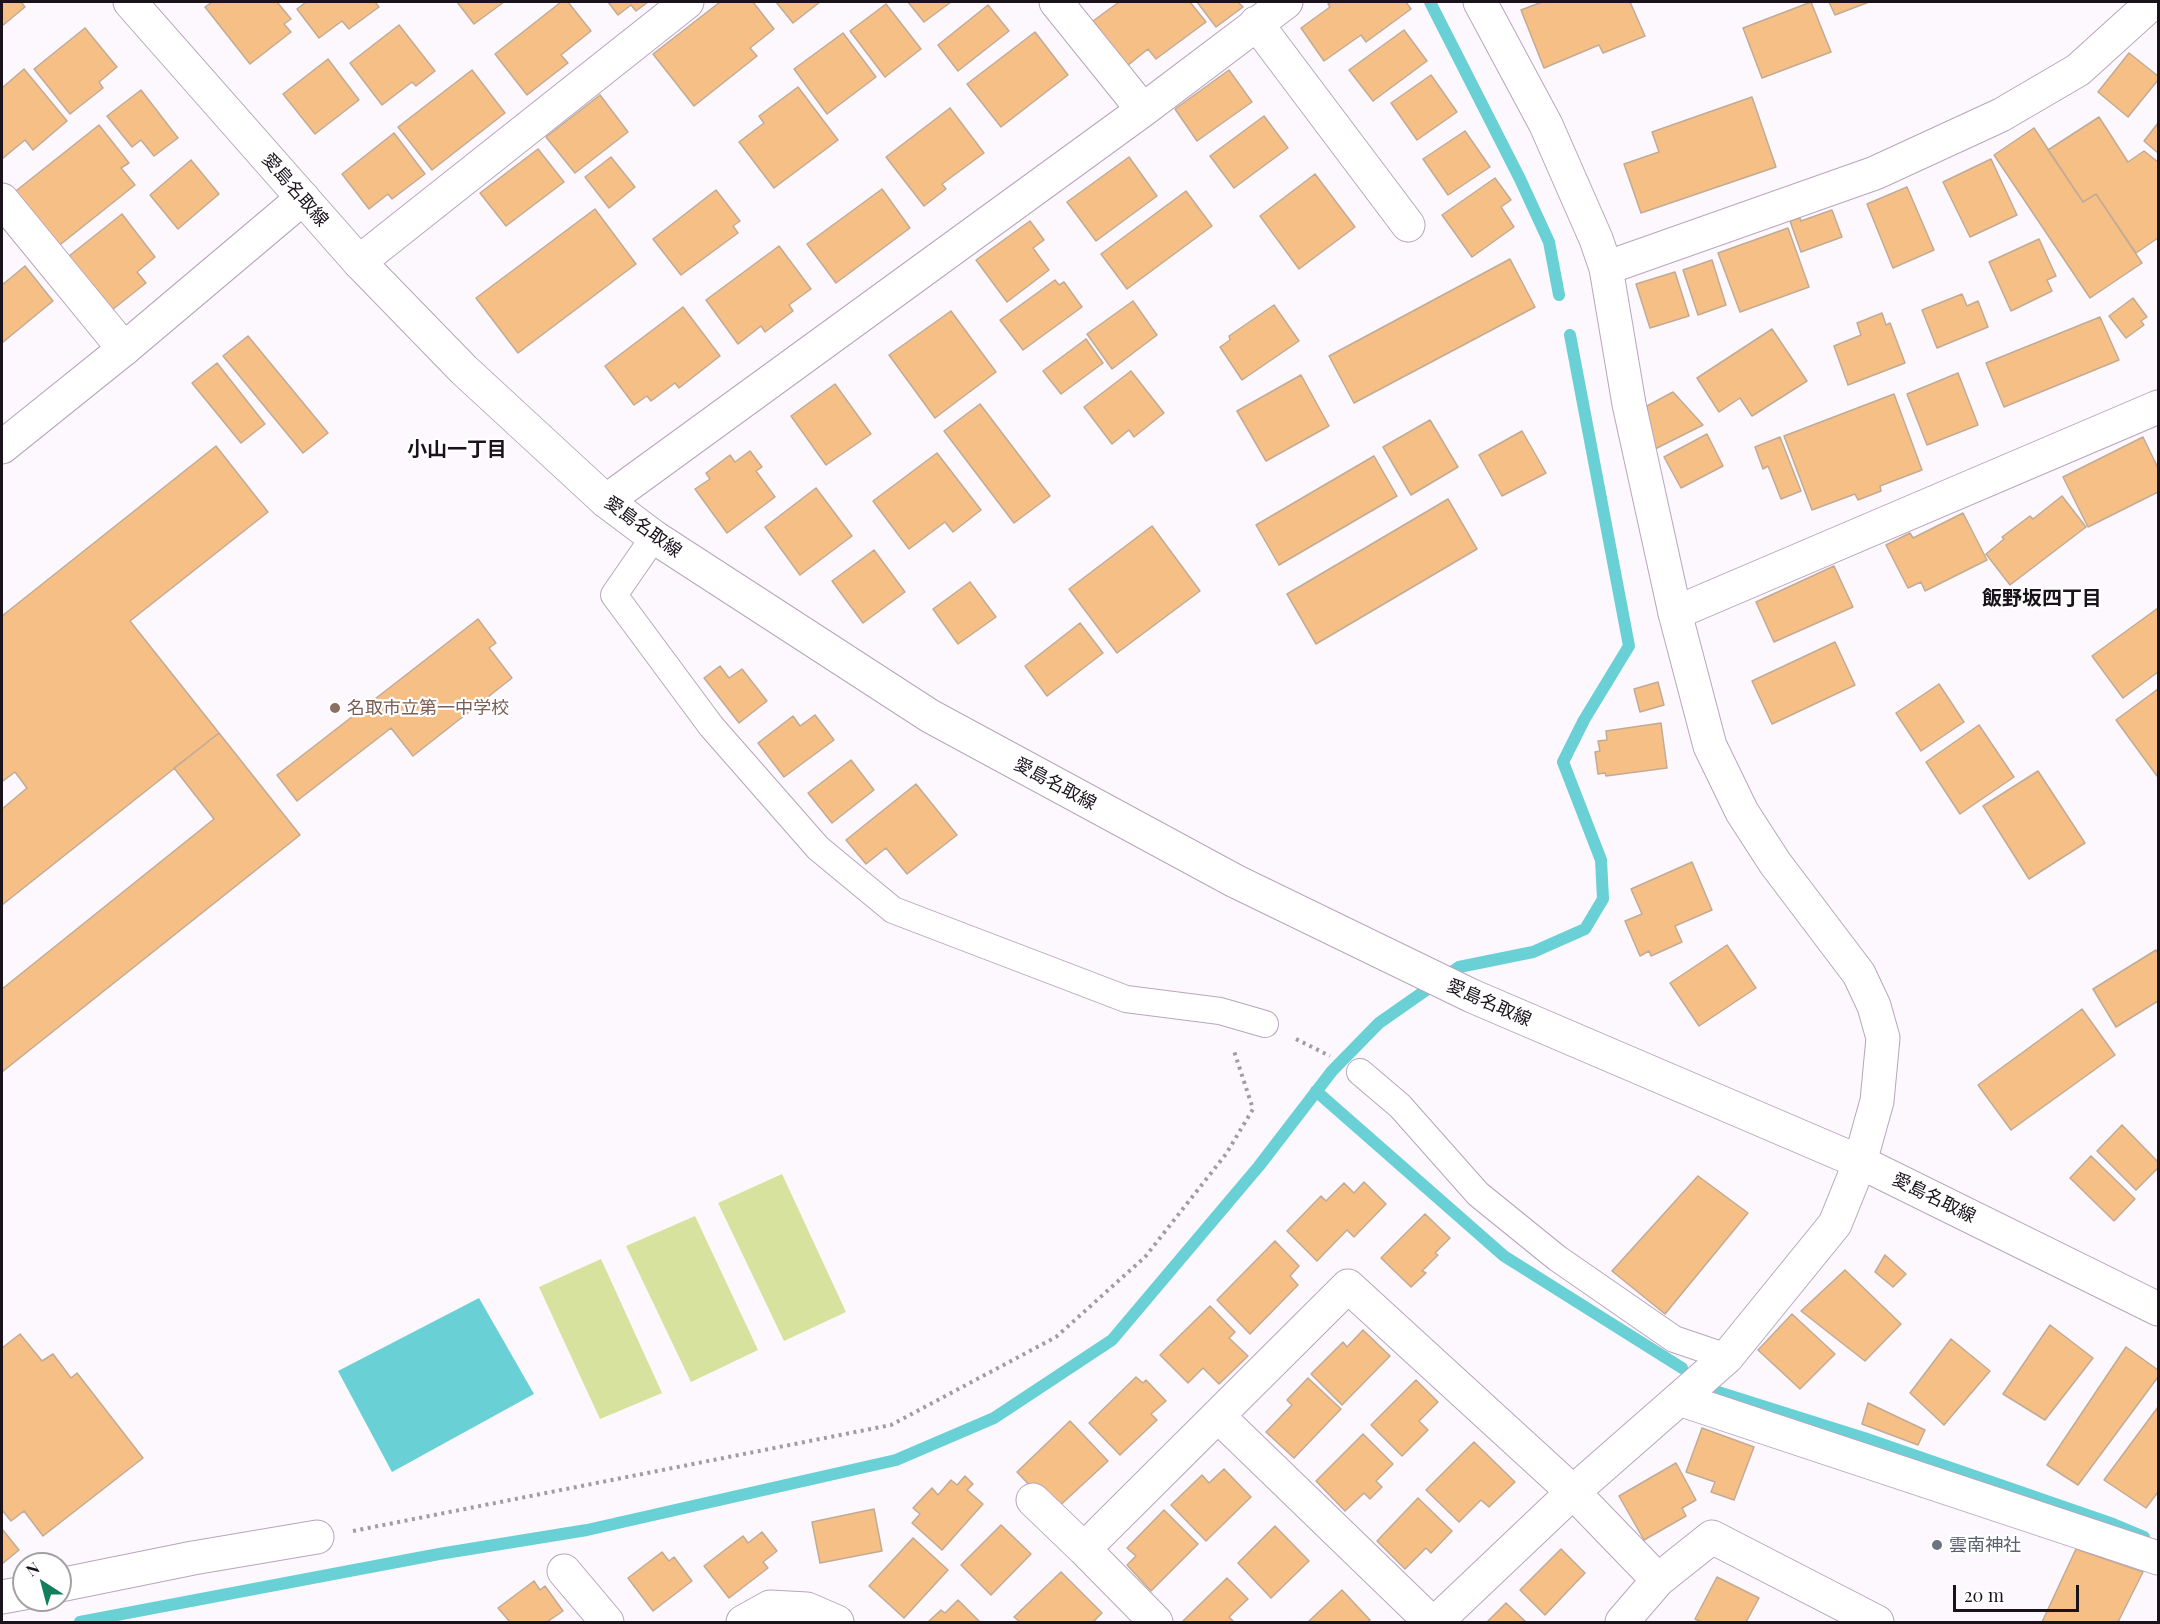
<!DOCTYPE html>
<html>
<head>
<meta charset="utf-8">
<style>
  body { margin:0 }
  #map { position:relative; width:2160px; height:1624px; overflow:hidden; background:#fcf8fd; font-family:"Playfair Display",serif }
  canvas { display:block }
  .frame { position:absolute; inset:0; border:3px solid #1a131c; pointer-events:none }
  .north { position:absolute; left:12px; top:1552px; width:60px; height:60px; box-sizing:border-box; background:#fff; border:2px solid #a3a1a4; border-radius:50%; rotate:324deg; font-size:16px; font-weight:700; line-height:24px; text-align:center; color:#1a131c }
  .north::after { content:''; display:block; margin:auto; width:21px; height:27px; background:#127e5a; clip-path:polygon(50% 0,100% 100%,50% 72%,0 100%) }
  .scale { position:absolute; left:1953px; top:1585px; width:126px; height:27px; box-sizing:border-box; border:3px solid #1a131c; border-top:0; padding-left:8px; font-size:18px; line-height:21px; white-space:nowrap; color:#1a131c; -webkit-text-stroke:4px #fff; paint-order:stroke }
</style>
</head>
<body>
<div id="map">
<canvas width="2160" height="1624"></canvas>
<div class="frame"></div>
<div class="north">N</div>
<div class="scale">20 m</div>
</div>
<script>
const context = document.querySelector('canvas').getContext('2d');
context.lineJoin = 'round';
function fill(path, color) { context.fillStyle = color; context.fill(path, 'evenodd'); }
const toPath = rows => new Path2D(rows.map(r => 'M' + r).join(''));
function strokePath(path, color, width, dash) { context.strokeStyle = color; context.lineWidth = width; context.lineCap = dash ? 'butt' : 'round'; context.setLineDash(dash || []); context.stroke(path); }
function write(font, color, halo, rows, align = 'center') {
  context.font = font + ' "Playfair Display","Noto Sans JP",serif'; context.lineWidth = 4.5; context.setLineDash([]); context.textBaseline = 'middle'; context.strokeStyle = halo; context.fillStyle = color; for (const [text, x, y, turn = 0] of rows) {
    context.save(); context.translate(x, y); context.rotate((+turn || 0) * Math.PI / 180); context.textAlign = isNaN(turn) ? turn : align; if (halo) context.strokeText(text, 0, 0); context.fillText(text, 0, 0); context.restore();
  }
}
fill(toPath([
  [782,1174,846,1312,784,1341,718,1203],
  [695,1216,758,1350,691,1382,626,1246],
  [601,1259,662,1393,600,1419,539,1287]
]), '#d6e29d');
fill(toPath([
  [479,1298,534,1394,392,1472,338,1371]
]), '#69d0d5');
strokePath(toPath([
  [1430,2,1520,179,1549,242,1559,295],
  [1316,1091,1504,1256,1682,1368],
  [1718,1392,1864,1438,2113,1524,2144,1537],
  [80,1622,439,1554,587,1530,896,1460,994,1418,1112,1340,1259,1166,1332,1071,1379,1023,1459,967,1533,952,1585,929,1603,899,1601,860,1563,762,1584,720,1629,646,1570,335]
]), '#69d0d5', 12);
const building = toPath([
  [2,2,21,2,25,7,2,26,2,2],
  [212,2,277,2,291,19,284,24,291,32,250,64,205,7,212,2],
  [306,2,375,2,379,7,349,29,342,21,319,38,297,9,306,2],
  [457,2,504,2,474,24,457,2],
  [561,2,568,2,591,31,561,55,568,63,527,95,495,54,561,2],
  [608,2,648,2,636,11,631,5,618,15,608,2],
  [720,2,753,2,774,29,750,48,757,56,694,106,653,54,720,2],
  [776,2,820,2,793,23,776,2],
  [908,2,951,2,924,22,908,2],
  [1119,2,1190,2,1206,22,1156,59,1148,49,1127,66,1093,21,1119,2],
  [1197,2,1238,2,1243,7,1216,27,1197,2],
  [1332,2,1406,2,1411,9,1366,42,1361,35,1324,61,1301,28,1330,7,1328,4,1332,2],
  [1542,2,1630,2,1645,36,1603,53,1599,45,1544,68,1521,10,1542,2],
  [1811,2,1831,52,1762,78,1743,28,1811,2],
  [1829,2,1869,2,1835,15,1829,2],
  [886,4,921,49,885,77,850,31,886,4],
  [988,5,1009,31,958,71,938,45,988,5],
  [399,25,435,71,416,86,412,82,382,105,350,63,399,25],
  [85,28,117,67,99,82,103,88,70,114,34,69,85,28],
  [1404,30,1427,61,1373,101,1349,70,1404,30],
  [1035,32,1068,75,1001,127,967,84,1035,32],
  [843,33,876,77,827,114,794,69,843,33],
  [2129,53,2158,76,2158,80,2128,117,2098,92,2129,53],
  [328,59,359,100,315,134,283,94,328,59],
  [24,69,67,121,33,150,25,140,2,159,2,88,24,69],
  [472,70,505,113,432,170,398,127,472,70],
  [1229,70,1252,102,1197,141,1175,109,1229,70],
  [1431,75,1457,112,1417,140,1391,103,1431,75],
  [798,87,838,140,774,188,739,142,764,123,759,116,798,87],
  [141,90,178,138,154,156,141,140,132,147,107,116,141,90],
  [600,95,628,132,575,173,546,137,600,95],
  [1752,97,1776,167,1641,213,1624,164,1659,152,1652,132,1752,97],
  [950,108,984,153,942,184,946,189,924,206,886,157,950,108],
  [1264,116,1288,148,1234,188,1210,156,1264,116],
  [2099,117,2128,162,2144,151,2158,162,2158,238,2136,253,2096,194,2083,202,2048,150,2099,117],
  [2158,123,2158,153,2144,141,2158,123],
  [99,125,129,163,121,168,135,185,56,248,12,194,99,125],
  [2034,128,2083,202,2096,194,2142,263,2090,298,1994,155,2034,128],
  [1465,131,1490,167,1448,195,1423,159,1465,131],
  [394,133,425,174,392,199,388,194,369,209,342,174,394,133],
  [538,149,564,182,506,226,480,193,538,149],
  [611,157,635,187,609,208,585,177,611,157],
  [1129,157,1157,196,1096,241,1067,202,1129,157],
  [1991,159,2017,215,1970,237,1943,182,1991,159],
  [191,160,219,194,178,229,150,195,191,160],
  [1315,174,1355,227,1299,269,1260,216,1315,174],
  [1495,178,1511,200,1501,207,1514,227,1472,257,1442,215,1495,178],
  [1907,187,1934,250,1893,268,1867,204,1907,187],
  [882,189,910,228,836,283,807,244,882,189],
  [716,190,740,221,733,226,738,233,681,275,653,239,716,190],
  [1186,191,1212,226,1127,289,1101,254,1186,191],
  [595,209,636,264,518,353,476,298,595,209],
  [1832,210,1842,237,1801,252,1790,221,1800,218,1801,221,1832,210],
  [122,214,155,257,137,272,146,283,107,314,64,260,122,214],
  [1030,221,1044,240,1033,248,1049,270,1007,302,976,260,1030,221],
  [1788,228,1809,287,1740,312,1718,253,1788,228],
  [2039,239,2056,276,2047,280,2052,291,2011,311,1989,262,2039,239],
  [779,246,811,289,789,305,793,311,765,332,761,326,738,344,706,300,779,246],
  [1510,259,1535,307,1354,403,1329,356,1510,259],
  [1712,260,1726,305,1698,315,1683,270,1712,260],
  [25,266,53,301,2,343,2,285,25,266],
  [1675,272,1689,316,1650,328,1636,284,1675,272],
  [1055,280,1059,285,1064,282,1082,307,1023,350,1000,320,1055,280],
  [1962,294,1967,306,1978,301,1988,327,1937,348,1922,310,1962,294],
  [2133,298,2147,317,2141,321,2144,325,2126,338,2109,316,2133,298],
  [1133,301,1157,335,1112,369,1087,334,1133,301],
  [1274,305,1299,341,1242,380,1220,347,1230,340,1229,336,1274,305],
  [683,307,720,356,679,388,675,383,651,401,647,396,634,405,605,366,683,307],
  [951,311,996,372,935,418,889,355,951,311],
  [1882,313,1886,325,1890,323,1905,363,1848,385,1834,346,1861,335,1857,323,1882,313],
  [2100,317,2119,360,2004,407,1986,363,2100,317],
  [1772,329,1807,381,1752,416,1740,398,1719,412,1697,378,1772,329],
  [248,336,328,433,303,453,223,356,248,336],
  [1086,339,1103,363,1061,394,1043,371,1086,339],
  [217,363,265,424,241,443,192,383,217,363],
  [1131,371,1164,413,1134,437,1129,430,1112,444,1084,407,1131,371],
  [1958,373,1978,425,1927,445,1907,394,1958,373],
  [1301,375,1329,426,1266,461,1237,411,1301,375],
  [835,384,871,434,826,465,791,416,835,384],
  [1673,392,1703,425,1651,451,1647,406,1673,392],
  [1894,394,1922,470,1880,486,1881,491,1858,500,1855,494,1812,510,1784,436,1894,394],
  [980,404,1050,496,1014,523,944,431,980,404],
  [1430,420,1458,467,1411,495,1383,447,1430,420],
  [1522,431,1546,473,1502,496,1479,455,1522,431],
  [1707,434,1723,466,1681,488,1664,457,1707,434],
  [1780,437,1801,491,1781,499,1768,466,1763,469,1755,447,1780,437],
  [2143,437,2158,468,2158,492,2088,527,2063,477,2143,437],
  [216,446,268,512,130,621,219,733,2,905,2,809,27,788,15,772,3,781,2,780,2,616,216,446],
  [750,451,762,467,756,471,775,497,727,533,695,489,710,479,706,473,730,455,735,462,750,451],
  [937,453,981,510,953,532,945,522,909,549,873,501,937,453],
  [1374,456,1397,496,1279,565,1256,525,1374,456],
  [816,488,852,536,800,575,765,527,816,488],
  [2062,496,2086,527,2010,585,1986,554,2004,539,2002,537,2030,516,2033,519,2062,496],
  [1448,499,1477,549,1316,644,1287,594,1448,499],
  [1963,513,1987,560,1925,591,1921,582,1908,588,1886,545,1910,533,1913,538,1963,513],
  [1152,526,1200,591,1117,653,1069,589,1152,526],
  [874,550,905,592,863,623,832,581,874,550],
  [1834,566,1853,607,1774,642,1756,602,1834,566],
  [970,582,996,617,958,644,933,609,970,582],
  [2158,608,2158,672,2123,698,2092,656,2158,608],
  [478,619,496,643,489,648,512,678,413,756,391,728,297,801,277,775,478,619],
  [1080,623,1103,653,1047,696,1025,666,1080,623],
  [1835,642,1855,685,1772,724,1752,681,1835,642],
  [720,666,729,678,742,669,767,701,739,723,704,678,720,666],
  [1658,682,1664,705,1640,712,1634,689,1658,682],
  [1939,684,1964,722,1921,751,1896,713,1939,684],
  [2158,689,2158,775,2157,776,2116,720,2158,689],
  [815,715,834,740,784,777,758,743,793,716,800,726,815,715],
  [1661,723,1667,768,1606,776,1605,773,1598,774,1595,752,1600,751,1598,741,1607,740,1606,731,1661,723],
  [1979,725,2014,777,1960,814,1926,762,1979,725],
  [219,733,300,835,2,1072,2,989,214,819,174,768,219,733],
  [851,760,874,790,832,823,808,793,851,760],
  [2038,771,2085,843,2029,879,1983,806,2038,771],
  [916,784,957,835,907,874,886,848,866,864,846,840,916,784],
  [1692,862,1712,910,1675,926,1682,942,1651,956,1649,951,1640,956,1625,921,1642,914,1631,889,1692,862],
  [1727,945,1756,988,1699,1026,1670,983,1727,945],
  [2156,950,2158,954,2158,1001,2116,1027,2093,989,2156,950],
  [2082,1009,2115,1055,2011,1130,1978,1085,2082,1009],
  [2122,1125,2158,1162,2158,1168,2136,1190,2097,1151,2122,1125],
  [2091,1156,2135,1199,2114,1221,2070,1178,2091,1156],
  [1698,1176,1748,1213,1665,1314,1612,1271,1698,1176],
  [1364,1182,1386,1204,1354,1237,1347,1230,1317,1261,1287,1231,1321,1196,1326,1201,1344,1183,1354,1193,1364,1182],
  [1425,1214,1450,1238,1435,1253,1438,1255,1422,1271,1426,1273,1411,1287,1381,1258,1425,1214],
  [1275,1241,1299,1266,1290,1276,1298,1285,1250,1334,1217,1300,1275,1241],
  [1885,1255,1906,1274,1893,1287,1875,1272,1885,1255],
  [1845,1270,1901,1324,1865,1361,1801,1311,1845,1270],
  [1210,1306,1235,1332,1229,1338,1248,1356,1219,1384,1203,1368,1188,1383,1160,1355,1210,1306],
  [1792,1314,1835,1354,1800,1389,1758,1350,1792,1314],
  [2050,1325,2093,1358,2045,1420,2003,1394,2050,1325],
  [1363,1330,1390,1356,1342,1405,1311,1374,1343,1342,1347,1347,1363,1330],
  [20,1334,42,1361,53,1354,71,1378,77,1373,143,1458,43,1536,24,1511,11,1521,2,1510,2,1348,20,1334],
  [1951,1339,1990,1371,1944,1425,1910,1393,1951,1339],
  [2126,1347,2158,1370,2158,1377,2078,1485,2047,1465,2126,1347],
  [1136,1377,1143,1383,1146,1380,1166,1401,1151,1414,1157,1420,1120,1455,1089,1423,1136,1377],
  [1308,1378,1341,1409,1294,1458,1266,1432,1292,1405,1287,1400,1308,1378],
  [1416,1380,1438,1402,1419,1421,1428,1430,1402,1456,1371,1425,1416,1380],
  [1868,1403,1925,1430,1918,1445,1862,1424,1868,1403],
  [2158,1407,2158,1492,2146,1508,2104,1480,2158,1407],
  [1070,1421,1108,1461,1054,1511,1017,1472,1070,1421],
  [1702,1428,1754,1447,1734,1500,1711,1492,1715,1482,1686,1472,1702,1428],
  [1363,1434,1393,1464,1376,1481,1382,1487,1370,1499,1364,1493,1345,1511,1316,1481,1363,1434],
  [1474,1442,1515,1482,1489,1507,1481,1500,1459,1522,1426,1490,1474,1442],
  [1676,1463,1696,1500,1682,1508,1686,1516,1644,1540,1619,1496,1676,1463],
  [1224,1469,1251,1497,1206,1541,1171,1505,1202,1475,1209,1483,1224,1469],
  [965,1476,973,1484,967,1490,983,1504,942,1550,912,1523,920,1514,913,1508,932,1488,938,1495,951,1480,957,1485,965,1476],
  [1418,1498,1452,1531,1431,1553,1426,1548,1405,1569,1377,1541,1418,1498],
  [874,1509,882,1551,820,1563,812,1522,874,1509],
  [1164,1510,1198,1544,1151,1591,1127,1565,1136,1556,1127,1548,1164,1510],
  [1001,1525,1031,1554,991,1595,961,1565,1001,1525],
  [1275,1526,1309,1561,1271,1598,1238,1563,1275,1526],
  [2,1529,19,1550,2,1564,2,1529],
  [762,1532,777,1551,763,1562,768,1568,729,1598,704,1566,743,1536,748,1543,762,1532],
  [913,1538,948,1570,904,1618,869,1586,913,1538],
  [1561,1549,1585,1573,1545,1615,1520,1590,1561,1549],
  [2076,1549,2143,1572,2118,1622,2042,1622,2076,1549],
  [662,1552,669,1561,674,1557,692,1581,653,1611,628,1578,662,1552],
  [1061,1572,1102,1613,1093,1622,1020,1622,1014,1617,1061,1572],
  [1717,1577,1759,1598,1746,1622,1702,1622,1695,1619,1717,1577],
  [1227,1578,1248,1599,1229,1617,1234,1622,1184,1622,1183,1621,1227,1578],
  [534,1581,540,1590,545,1586,563,1611,547,1622,510,1622,498,1608,534,1581],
  [1342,1590,1370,1620,1367,1622,1308,1622,1342,1590],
  [958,1600,980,1622,928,1622,941,1610,945,1613,958,1600],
  [1506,1603,1526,1622,1487,1622,1506,1603]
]);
fill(building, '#f6bf86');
strokePath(building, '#c2ab95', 1.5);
const service = toPath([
  [654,537,614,595,711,726,818,848,893,910,1126,999,1220,1011,1265,1024],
  [1360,1072,1400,1106,1478,1194,1557,1258,1674,1339,1727,1357]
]);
const minor = toPath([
  [1056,2,1143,110],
  [1256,23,1408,225],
  [2,200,124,349],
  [359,262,687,2],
  [1606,268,1875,173,2001,115,2078,70,2153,2],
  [606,501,1143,110,1286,2],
  [1675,613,2158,407],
  [1679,1399,2158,1558],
  [1218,1416,1431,1622],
  [1033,1500,1084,1549],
  [564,1571,607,1622],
  [60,1585,193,1558,317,1537],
  [2,1597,24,1593],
  [743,1622,770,1607,807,1609,837,1622],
  [1156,1622,1084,1549,1348,1286,1573,1492,1658,1580],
  [1436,1622,1573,1492,1727,1357,1835,1224,1860,1162],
  [1622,1622,1658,1580,1712,1537,1877,1622]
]);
const tertiary = toPath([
  [1480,2,1546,125,1596,239,1606,268,1629,404,1675,613,1710,746,1742,812,1775,863,1859,974,1874,1006,1883,1038,1877,1101,1860,1162],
  [2,447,124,349,303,198]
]);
const secondary = toPath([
  [130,2,359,262,464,370,606,501,654,537,930,716,1235,881,1472,996,1860,1162,2158,1309]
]);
strokePath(service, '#b9a5bd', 28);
strokePath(minor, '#b9a5bd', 35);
strokePath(tertiary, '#b9a5bd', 35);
strokePath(secondary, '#b9a5bd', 35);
strokePath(toPath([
  [1296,1039,1330,1056],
  [353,1531,891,1425,1056,1337,1145,1257,1226,1154,1253,1109,1234,1051]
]), '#a19ca3', 4, [3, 4.5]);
strokePath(service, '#fff', 26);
strokePath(minor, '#fff', 33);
strokePath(tertiary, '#fff', 33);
strokePath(secondary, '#fff', 33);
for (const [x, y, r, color] of [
  [335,708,6,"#8d6e63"],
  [1937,1545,6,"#6b7280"]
]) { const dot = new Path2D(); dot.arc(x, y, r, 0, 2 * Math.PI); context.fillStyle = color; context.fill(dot); strokePath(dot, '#fff', 2); }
write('18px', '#1a131c', '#fff', [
  ["愛島名取線",295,190,49],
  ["愛島名取線",643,527,36],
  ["愛島名取線",1055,784,28],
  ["愛島名取線",1489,1003,24],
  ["愛島名取線",1934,1198,26]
]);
write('18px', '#785e54', '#fff', [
  ["名取市立第一中学校",347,708]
], 'left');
write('18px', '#5b616d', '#fff', [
  ["雲南神社",1949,1545]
], 'left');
write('bold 20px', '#1a131c', '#fff', [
  ["小山一丁目",457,450],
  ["飯野坂四丁目",2042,599]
]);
</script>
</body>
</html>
